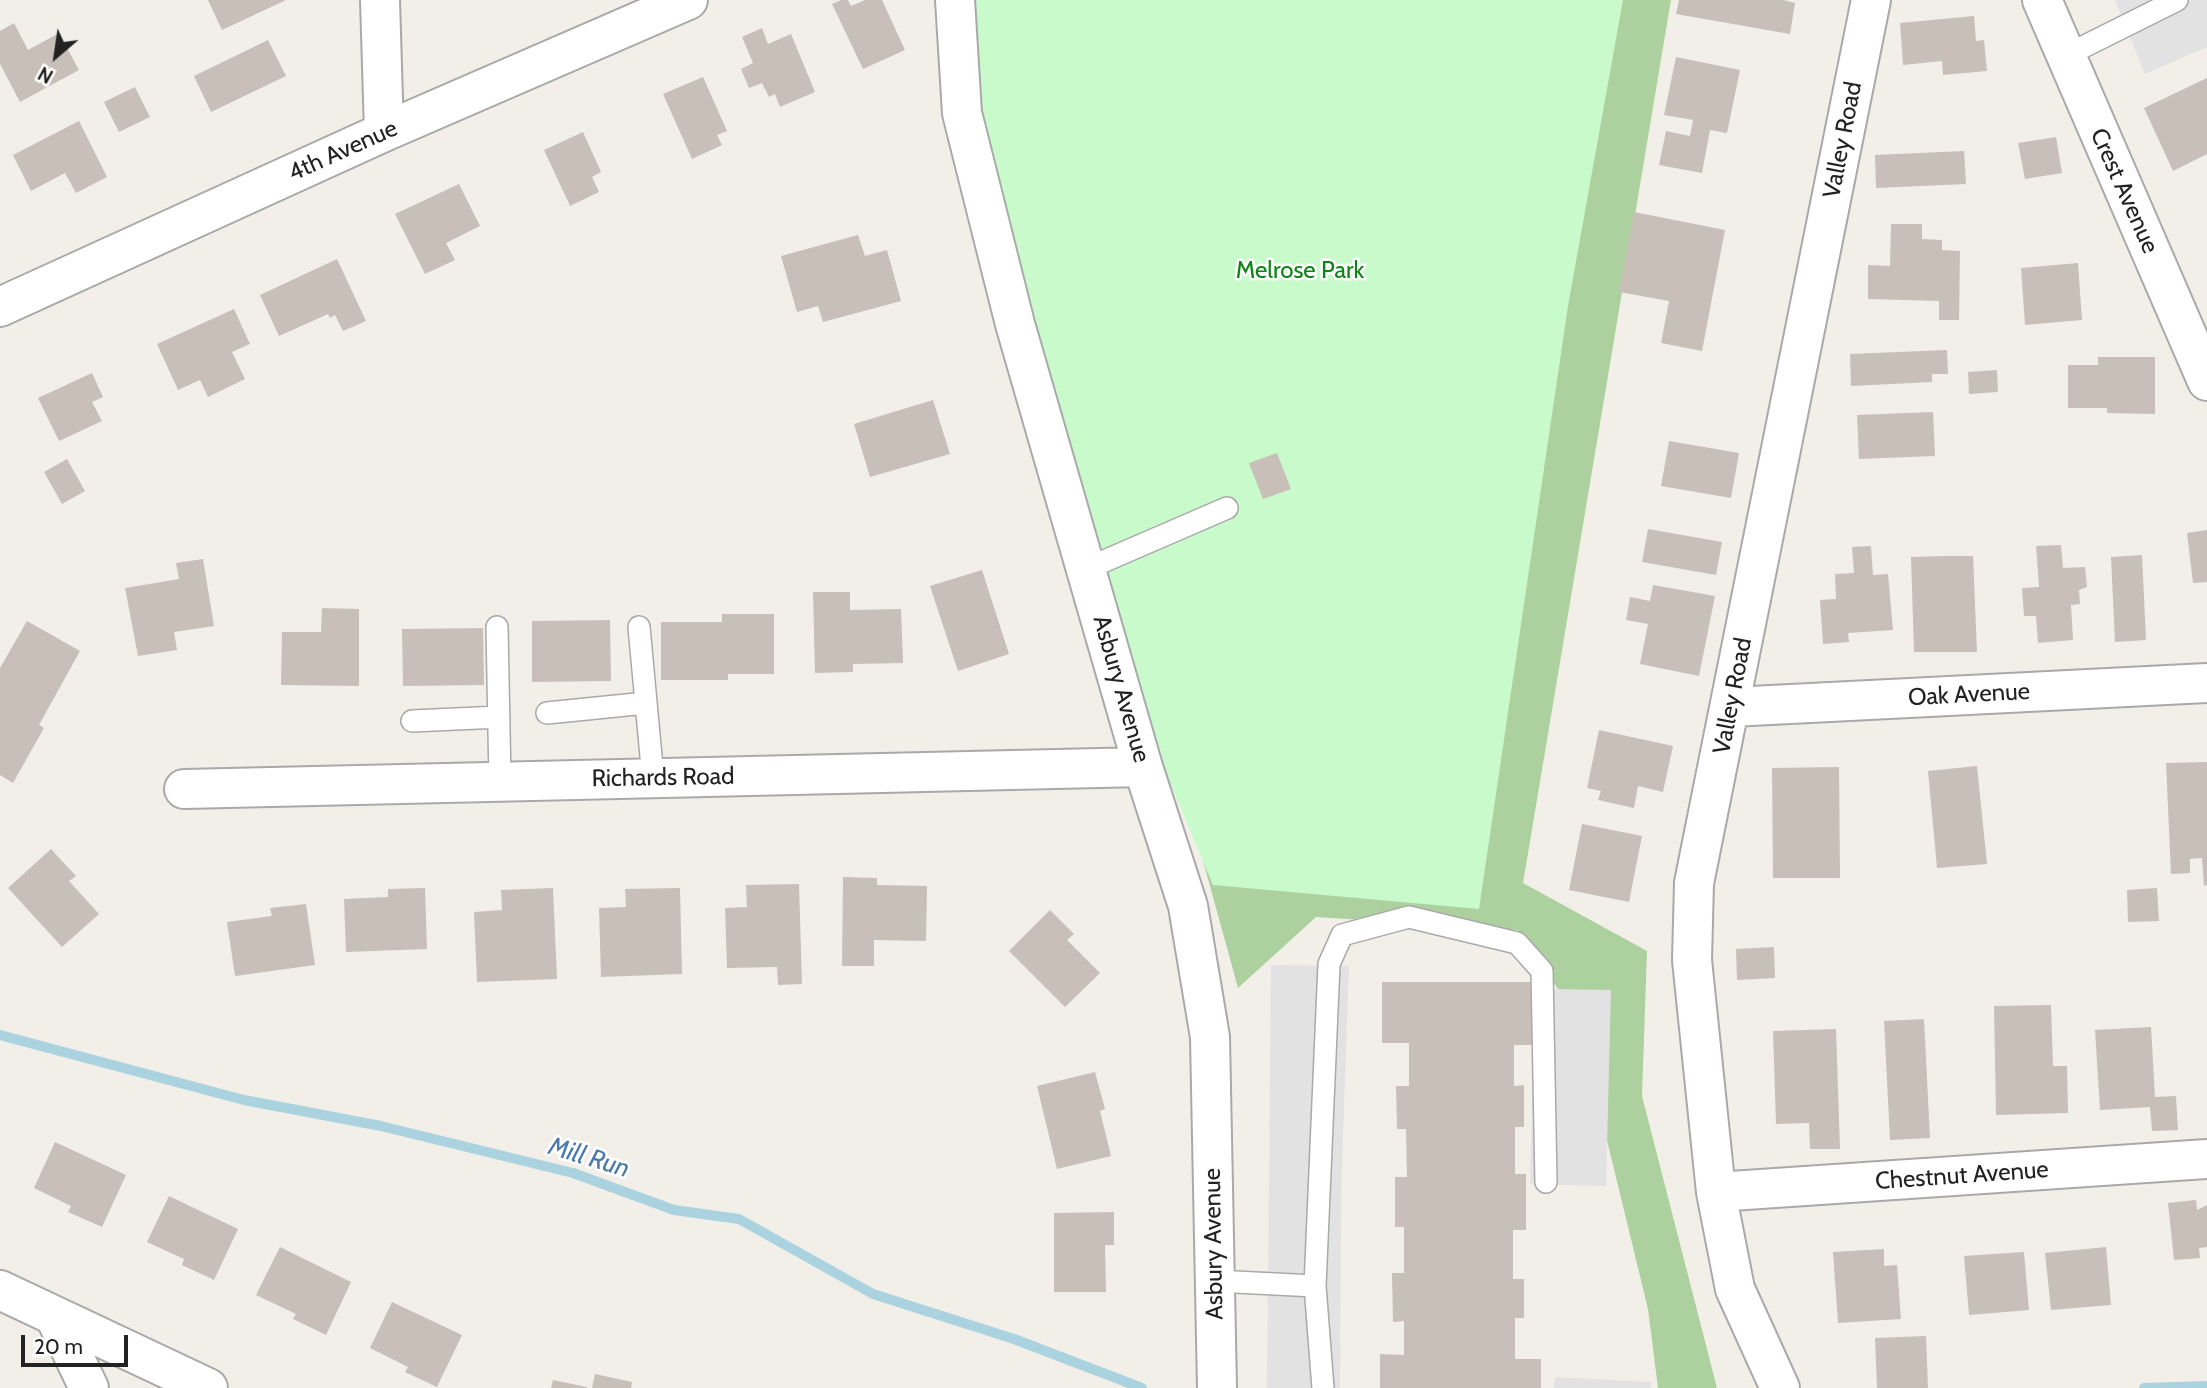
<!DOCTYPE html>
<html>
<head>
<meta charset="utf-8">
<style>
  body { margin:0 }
  #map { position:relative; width:2207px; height:1388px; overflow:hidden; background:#f2efe9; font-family:Cabin,sans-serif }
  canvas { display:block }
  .north { position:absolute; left:21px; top:21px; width:70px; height:70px; -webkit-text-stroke:5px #fff; paint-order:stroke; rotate:209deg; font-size:19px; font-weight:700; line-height:28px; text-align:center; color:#222 }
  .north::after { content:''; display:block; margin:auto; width:24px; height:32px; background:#222; clip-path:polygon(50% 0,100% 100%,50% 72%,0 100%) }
  .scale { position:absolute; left:21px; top:1335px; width:107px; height:32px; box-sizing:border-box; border:4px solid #222; border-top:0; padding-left:9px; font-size:21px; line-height:24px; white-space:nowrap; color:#222; -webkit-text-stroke:5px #fff; paint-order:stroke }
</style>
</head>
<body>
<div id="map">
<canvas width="2207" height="1388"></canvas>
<div class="north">N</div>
<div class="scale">20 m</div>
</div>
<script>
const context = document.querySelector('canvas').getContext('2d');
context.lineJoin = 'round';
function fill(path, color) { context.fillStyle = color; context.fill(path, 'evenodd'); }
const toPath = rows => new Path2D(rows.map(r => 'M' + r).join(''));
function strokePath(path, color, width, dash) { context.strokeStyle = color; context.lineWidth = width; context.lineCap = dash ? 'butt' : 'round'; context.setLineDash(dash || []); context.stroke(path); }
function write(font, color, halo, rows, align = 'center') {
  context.font = font + ' Cabin,sans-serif'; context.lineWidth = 5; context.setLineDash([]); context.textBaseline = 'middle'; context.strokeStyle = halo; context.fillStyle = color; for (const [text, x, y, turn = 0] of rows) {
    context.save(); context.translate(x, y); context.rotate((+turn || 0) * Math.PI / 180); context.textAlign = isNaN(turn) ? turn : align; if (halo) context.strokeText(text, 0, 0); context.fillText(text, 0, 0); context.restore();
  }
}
fill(toPath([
  [1300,0,1671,0,1523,883,1647,951,1642,1096,1717,1388,1658,1388,1648,1309,1577,1017,1518,930,1316,917,1238,988,1127,584]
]), '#add19e');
fill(toPath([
  [975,0,1623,0,1568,306,1479,909,1213,885,1160,759,1034,332,977,106]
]), '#c8facc');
fill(toPath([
  [2115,0,2207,0,2207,47,2145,74],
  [1271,965,1349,966,1341,1192,1340,1388,1267,1388],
  [1553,989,1611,990,1606,1186,1530,1184,1533,1053],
  [1555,1377,1651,1382,1651,1388,1554,1388]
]), '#e2e2e2');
strokePath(toPath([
  [0,1035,244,1100,381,1126,573,1173,674,1210,739,1219,873,1294,1014,1339,1142,1388],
  [2144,1388,2207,1386]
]), '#aad3df', 10);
fill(toPath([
  [208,0,286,0,222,30],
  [841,0,848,0,851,6,865,0,882,0,905,50,863,69,832,4],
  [1679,0,1783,0,1795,3,1790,34,1676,14],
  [1974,16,1976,41,1984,40,1987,71,1943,75,1942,61,1903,65,1900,23],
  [14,23,28,50,59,33,79,70,20,102,0,64,0,31],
  [762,28,768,44,791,34,815,92,780,107,775,94,769,97,762,83,749,88,741,69,753,63,742,37],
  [268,40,286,76,211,112,194,76],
  [1676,57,1740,70,1727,133,1710,130,1702,173,1659,165,1666,131,1690,136,1693,120,1664,115],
  [703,77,727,131,717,135,722,145,692,159,663,94],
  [2207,78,2207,154,2173,171,2144,108],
  [135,87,150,117,119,132,104,102],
  [79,121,107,177,76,193,65,173,31,191,13,155],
  [583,132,601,172,592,177,599,192,570,206,544,150],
  [2056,137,2062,173,2025,179,2018,143],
  [1964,151,1966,184,1876,188,1875,155],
  [459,184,480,226,446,243,455,260,425,274,395,214],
  [1634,212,1725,230,1702,351,1661,343,1669,301,1619,292],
  [1891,224,1922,224,1922,239,1942,240,1942,250,1960,251,1959,320,1939,320,1939,301,1868,299,1868,265,1890,266],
  [858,235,865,256,887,250,901,301,823,322,818,306,797,312,781,256],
  [337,259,366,321,343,331,335,315,330,318,328,314,279,336,260,295],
  [2078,263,2082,320,2025,325,2021,268],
  [234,309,250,344,232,352,245,379,208,397,200,380,178,390,157,344],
  [1947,350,1948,374,1932,374,1932,382,1851,386,1850,354],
  [2098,357,2155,357,2155,414,2107,413,2107,408,2068,408,2068,365,2098,365],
  [1997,370,1998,392,1969,394,1968,372],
  [92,373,103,397,92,402,102,421,59,441,38,398],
  [933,400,950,454,870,477,854,424],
  [1933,412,1935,456,1859,459,1857,415],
  [1669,441,1739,453,1731,498,1661,486],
  [1277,453,1291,489,1263,499,1249,463],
  [67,459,85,491,62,504,44,472],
  [1648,529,1722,542,1716,575,1642,562],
  [2207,530,2207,582,2193,583,2187,533],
  [2061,545,2063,568,2085,567,2087,587,2079,590,2080,604,2071,605,2073,640,2038,643,2036,616,2024,616,2022,588,2039,587,2036,546],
  [1871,546,1873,575,1888,574,1893,630,1848,633,1849,642,1823,644,1820,600,1836,599,1835,574,1854,573,1852,547],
  [2142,555,2146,640,2115,642,2111,557],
  [1946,556,1973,556,1977,652,1914,652,1911,557],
  [203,559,214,626,174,632,177,650,138,656,125,588,179,579,176,563],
  [982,570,1009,654,958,671,930,586],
  [1653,585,1715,596,1699,676,1640,664,1648,624,1626,620,1630,597,1650,601],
  [813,592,850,592,850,610,901,609,903,663,853,664,853,672,815,673],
  [322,608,359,609,359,686,281,685,282,632,321,632],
  [722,614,774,614,774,674,728,674,728,680,661,680,661,622,722,622],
  [610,620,611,681,532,682,532,621],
  [27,621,80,651,39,725,44,728,13,783,0,775,0,668],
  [483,628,484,685,403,686,402,629],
  [1599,730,1673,746,1663,792,1638,786,1634,808,1598,800,1601,791,1587,788],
  [2207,762,2207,885,2204,886,2202,858,2190,859,2190,873,2171,874,2166,763],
  [1977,766,1987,864,1937,868,1928,771],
  [1839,767,1840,878,1773,878,1772,768],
  [1582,824,1642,836,1629,902,1569,890],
  [51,849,76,876,69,881,99,914,62,947,8,888],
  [843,877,877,878,877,885,927,886,926,941,874,940,874,966,842,966],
  [799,884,802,984,778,985,777,967,727,968,725,908,747,907,746,885],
  [425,888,427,949,346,952,344,899,388,897,388,889],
  [553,888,557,979,477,982,474,912,502,910,501,890],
  [680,888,682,974,601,977,599,908,626,907,625,889],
  [2157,888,2159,921,2128,922,2127,890],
  [306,904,315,965,235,976,227,922,272,916,270,908],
  [1050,910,1074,934,1067,940,1100,973,1065,1007,1009,951],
  [1774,947,1775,978,1737,980,1736,949],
  [1382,982,1538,982,1538,1045,1514,1045,1514,1086,1524,1085,1524,1127,1515,1127,1515,1174,1526,1174,1526,1230,1513,1230,1513,1279,1524,1279,1524,1318,1515,1318,1515,1359,1541,1359,1541,1388,1380,1388,1380,1354,1404,1355,1404,1321,1393,1322,1392,1273,1404,1273,1404,1227,1395,1227,1395,1177,1407,1177,1406,1129,1397,1129,1396,1086,1409,1086,1409,1043,1382,1043],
  [2051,1005,2053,1066,2067,1066,2068,1113,1996,1115,1994,1006],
  [1924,1019,1930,1138,1890,1140,1884,1021],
  [2151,1027,2155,1097,2176,1096,2178,1130,2152,1131,2150,1107,2100,1110,2095,1030],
  [1836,1029,1840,1149,1810,1149,1809,1123,1776,1124,1773,1031],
  [1095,1072,1105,1109,1100,1111,1111,1156,1057,1169,1037,1086],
  [55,1142,126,1175,102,1227,68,1212,71,1206,34,1188],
  [169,1196,238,1229,214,1280,182,1265,184,1259,147,1242],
  [2196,1200,2197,1210,2207,1205,2207,1247,2199,1248,2200,1258,2174,1260,2168,1203],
  [1114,1212,1114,1245,1105,1245,1106,1292,1054,1292,1054,1213],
  [280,1247,351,1282,326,1335,293,1319,296,1314,256,1295],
  [2106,1247,2111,1305,2051,1310,2045,1253],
  [1884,1249,1884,1266,1897,1265,1901,1319,1838,1323,1833,1252],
  [2024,1252,2029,1310,1969,1315,1964,1256],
  [392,1302,462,1335,437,1387,405,1372,408,1367,370,1348],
  [1926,1336,1928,1388,1877,1388,1875,1338],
  [595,1374,632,1382,631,1388,592,1388],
  [553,1380,587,1387,587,1388,551,1388]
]), '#c7bfb8');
const lane = toPath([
  [2065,56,2177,0],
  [1086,569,1227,508],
  [497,627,500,782],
  [639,627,653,778],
  [547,713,646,703],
  [412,721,499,717],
  [1215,1281,1315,1286],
  [1323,1388,1315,1286,1329,964,1342,935,1409,917,1517,943,1542,971,1546,1182]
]);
const street = toPath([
  [380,0,384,132],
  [955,0,962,113,1015,324,1143,767,1188,906,1210,1037,1217,1388],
  [2042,0,2207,381],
  [0,307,384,132,688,0],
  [1731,707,2207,683],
  [184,789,1143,767],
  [1716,1192,2207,1159],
  [0,1290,208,1388],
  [55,1317,89,1388],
  [1780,1388,1735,1289,1716,1192,1692,960,1694,883,1871,0]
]);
strokePath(lane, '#a9a9a9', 24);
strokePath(street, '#a9a9a9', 42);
strokePath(lane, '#fff', 21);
strokePath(street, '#fff', 38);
write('24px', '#222', '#fff', [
  ["Valley Road",1843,140,-79],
  ["4th Avenue",343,151,-24],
  ["Crest Avenue",2124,191,66],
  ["Asbury Avenue",1121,689,74],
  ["Oak Avenue",1969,695,-3],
  ["Valley Road",1733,696,-79],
  ["Richards Road",663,778,-1],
  ["Chestnut Avenue",1962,1176,-4],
  ["Asbury Avenue",1214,1244,-91]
]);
write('24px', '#0c8416', '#fff', [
  ["Melrose Park",1300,271]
]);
write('italic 26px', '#4a7aab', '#fff', [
  ["Mill Run",589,1158,17]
]);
</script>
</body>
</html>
